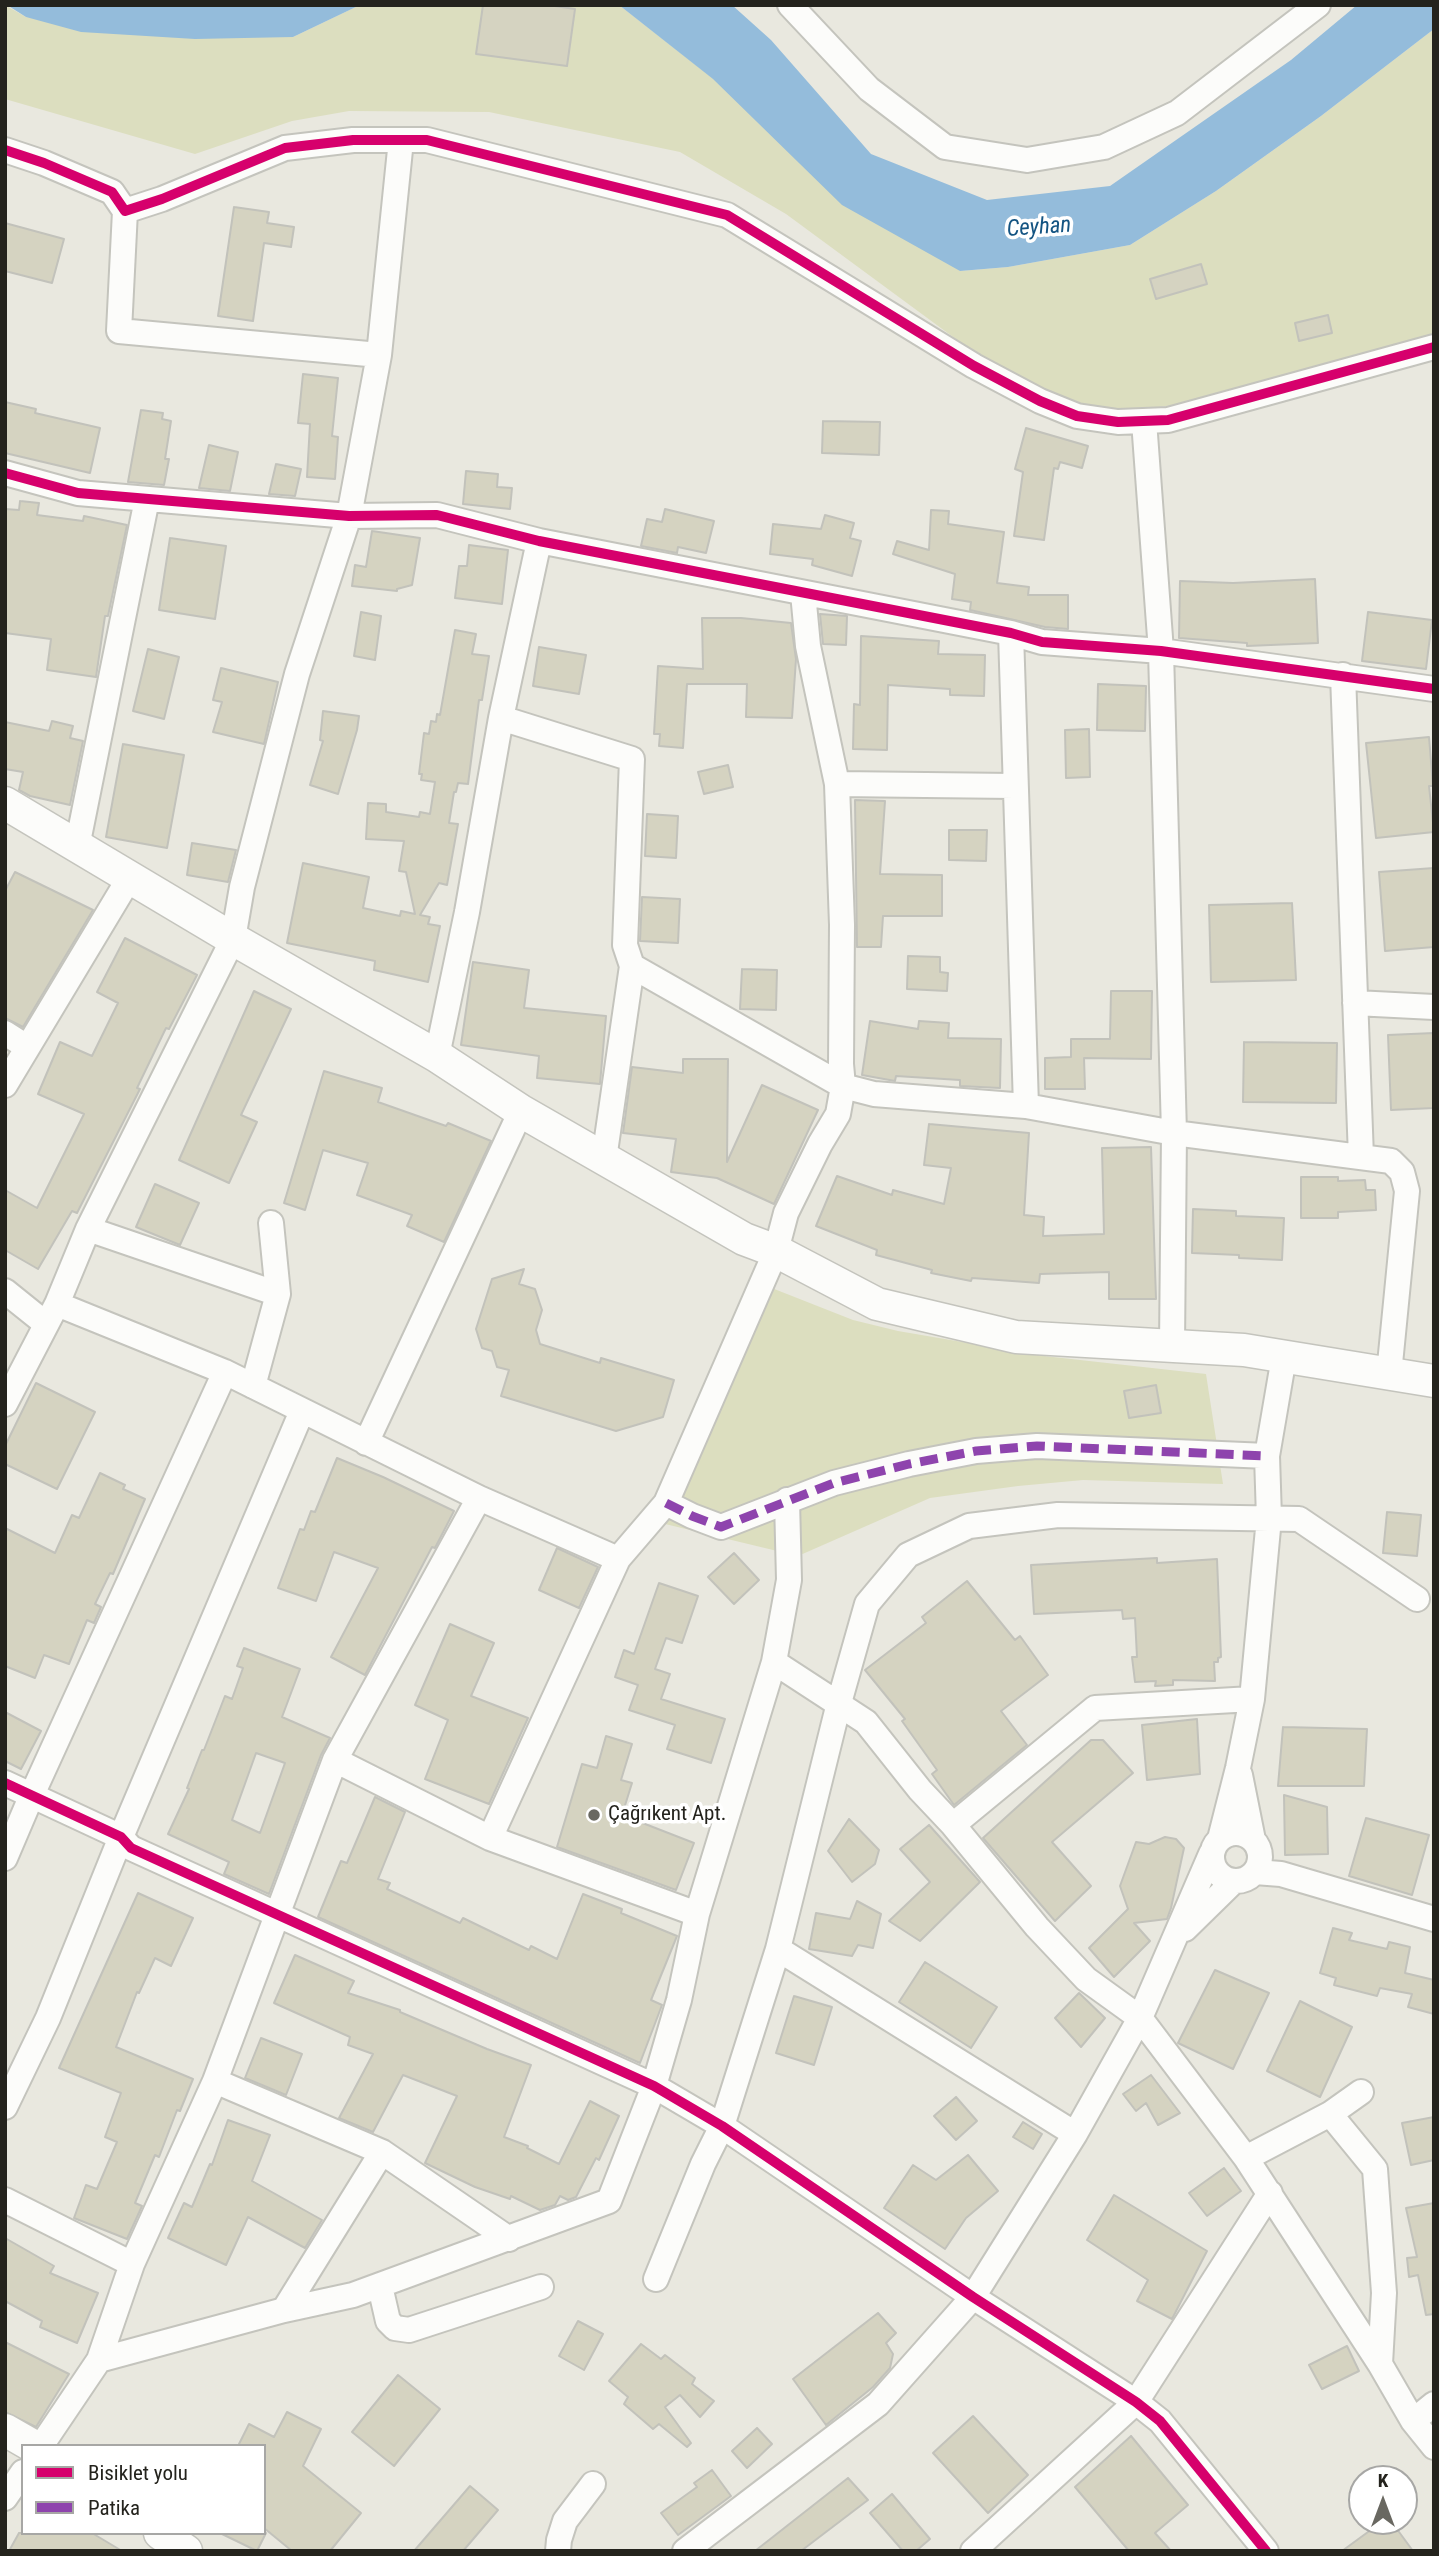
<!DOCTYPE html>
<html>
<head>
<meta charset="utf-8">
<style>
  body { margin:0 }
  #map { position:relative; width:1439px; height:2556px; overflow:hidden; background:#e9e8df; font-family:"Roboto Condensed",sans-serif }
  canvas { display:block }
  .frame { position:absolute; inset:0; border:7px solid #24231d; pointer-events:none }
  .legend { position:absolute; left:21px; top:2444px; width:245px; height:91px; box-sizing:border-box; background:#fff; border:2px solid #a7a7a5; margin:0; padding:9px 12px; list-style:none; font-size:21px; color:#24231d }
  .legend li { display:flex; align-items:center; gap:14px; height:35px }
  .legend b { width:35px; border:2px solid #a7a7a5 }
  .north { position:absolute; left:1348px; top:2465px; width:70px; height:70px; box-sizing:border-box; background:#fff; border:2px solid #a7a7a5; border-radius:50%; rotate:0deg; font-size:19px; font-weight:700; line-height:28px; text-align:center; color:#24231d }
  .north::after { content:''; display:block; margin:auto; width:24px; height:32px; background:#696861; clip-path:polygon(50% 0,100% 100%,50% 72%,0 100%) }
</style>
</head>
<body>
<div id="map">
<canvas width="1439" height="2556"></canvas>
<div class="frame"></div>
<ul class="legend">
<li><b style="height:9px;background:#d6006c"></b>Bisiklet yolu</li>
<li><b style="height:9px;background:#8e44ad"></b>Patika</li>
</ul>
<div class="north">K</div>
</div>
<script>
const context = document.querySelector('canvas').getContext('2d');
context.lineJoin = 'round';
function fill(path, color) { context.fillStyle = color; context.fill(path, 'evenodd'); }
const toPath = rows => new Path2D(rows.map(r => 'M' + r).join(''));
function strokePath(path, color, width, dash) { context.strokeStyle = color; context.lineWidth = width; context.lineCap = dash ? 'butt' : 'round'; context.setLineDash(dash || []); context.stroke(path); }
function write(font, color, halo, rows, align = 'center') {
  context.font = font + ' "Roboto Condensed",sans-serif'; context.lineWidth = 7; context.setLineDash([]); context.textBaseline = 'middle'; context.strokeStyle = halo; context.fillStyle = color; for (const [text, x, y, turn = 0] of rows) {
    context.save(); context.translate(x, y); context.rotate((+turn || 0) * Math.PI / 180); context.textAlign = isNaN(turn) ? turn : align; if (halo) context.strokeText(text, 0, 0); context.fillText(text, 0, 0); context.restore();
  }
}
fill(toPath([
  [5,5,26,17,293,37,360,5,619,5,960,271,1008,267,1130,245,1216,191,1321,116,1434,29,1434,335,1219,399,1129,411,1075,407,983,359,786,214,680,152,489,112,349,111,292,121,195,154,5,99],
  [759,1283,853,1320,898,1331,1044,1356,1206,1374,1223,1484,1083,1480,1018,1486,930,1498,798,1556,661,1523]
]), '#dcdebf');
fill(toPath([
  [7,5,360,5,293,37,195,39,81,32,26,17],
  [619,5,732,5,771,40,871,154,987,200,1110,186,1291,60,1357,5,1434,5,1434,29,1321,116,1216,191,1130,245,1008,267,960,271,842,205,713,79]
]), '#94bcdb');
const building = toPath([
  [483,5,548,5,575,9,567,66,476,54,483,5],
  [234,207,269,212,267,223,294,227,291,247,264,243,253,321,218,316,234,207],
  [5,223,64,239,52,283,5,271,5,223],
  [1201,264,1207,284,1156,299,1150,279,1201,264],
  [1328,315,1332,333,1299,341,1295,323,1328,315],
  [303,374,338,378,332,436,338,437,335,479,307,477,310,424,298,423,303,374],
  [5,402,36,409,35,413,100,428,90,473,5,453,5,402],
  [141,410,163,413,162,419,171,421,165,459,169,459,164,485,128,482,141,410],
  [823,421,880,422,879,455,822,453,823,421],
  [1026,428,1088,446,1082,468,1060,462,1058,469,1054,468,1044,540,1014,536,1023,472,1015,469,1026,428],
  [209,445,238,452,230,491,199,488,209,445],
  [276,464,301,469,295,496,269,494,276,464],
  [466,471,498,474,497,487,512,488,510,509,463,504,466,471],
  [20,501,39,503,37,515,83,521,84,516,127,525,108,616,105,616,96,677,47,670,51,639,5,633,5,509,19,510,20,501],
  [665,509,714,521,706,553,678,547,677,553,641,546,647,519,662,522,665,509],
  [931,510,949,511,948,524,1004,532,997,583,1029,587,1028,595,1068,595,1068,629,1045,627,970,610,971,602,952,599,955,574,893,554,897,541,929,550,931,510],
  [825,515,854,523,850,538,861,541,852,576,812,565,813,559,770,554,773,524,821,529,825,515],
  [372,531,420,538,412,585,397,589,397,591,352,586,355,565,366,567,372,531],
  [170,538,226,546,215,619,159,610,170,538],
  [469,545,508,550,502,604,455,598,459,566,467,566,469,545],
  [1315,579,1318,643,1247,646,1247,643,1179,638,1180,581,1233,583,1315,579],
  [361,612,381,616,375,660,354,656,361,612],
  [1368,612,1432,620,1426,669,1362,661,1368,612],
  [820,614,847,616,846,645,823,644,820,614],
  [702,618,741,618,791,623,796,659,792,718,746,717,747,684,687,684,683,748,659,746,660,734,654,734,658,666,703,669,702,618],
  [455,630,476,634,472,654,489,656,482,700,479,700,468,784,458,783,456,792,454,792,449,823,458,824,447,885,439,883,420,915,430,917,428,924,440,926,428,982,374,970,375,961,287,943,303,863,369,877,363,908,400,916,401,911,415,914,406,872,399,871,404,841,366,839,368,803,386,804,386,812,419,817,420,812,430,814,435,782,421,780,422,774,419,774,424,733,429,734,431,721,436,722,437,714,440,715,455,630],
  [861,636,939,641,938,654,985,655,984,696,950,695,950,689,888,685,887,750,853,749,854,704,860,705,861,636],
  [539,647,586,655,579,694,533,686,539,647],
  [148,649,179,657,164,719,133,711,148,649],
  [221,668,278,682,264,744,213,732,222,702,213,700,221,668],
  [1098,684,1146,686,1145,731,1097,730,1098,684],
  [323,711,359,716,357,730,338,794,310,785,323,741,320,740,323,711],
  [52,721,73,726,70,738,83,741,70,805,30,796,19,790,23,772,5,769,5,722,49,731,52,721],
  [1089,729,1090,777,1066,778,1065,730,1089,729],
  [1429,737,1433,786,1429,786,1434,832,1376,838,1366,743,1429,737],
  [123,744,184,755,167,848,106,837,123,744],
  [728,765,733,787,704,794,698,772,728,765],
  [855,800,885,801,880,874,942,875,942,916,883,916,881,947,857,947,855,800],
  [647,814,678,816,676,858,645,856,647,814],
  [949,830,987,830,986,861,949,860,949,830],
  [192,843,236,850,228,882,187,875,192,843],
  [1434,868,1434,947,1385,951,1379,872,1434,868],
  [15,872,93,910,23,1027,5,1018,5,891,15,872],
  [642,897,680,899,678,943,640,941,642,897],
  [1292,903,1296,980,1211,982,1209,905,1292,903],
  [125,938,197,975,169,1029,166,1028,137,1088,140,1089,77,1213,72,1211,38,1269,5,1250,5,1190,37,1208,84,1114,38,1094,60,1042,92,1056,118,1003,97,992,125,938],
  [908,956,940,957,940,972,948,973,947,991,907,989,908,956],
  [473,962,529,970,524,1008,606,1016,600,1084,537,1078,539,1056,461,1045,473,962],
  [742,969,777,970,776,1010,740,1009,742,969],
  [254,991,291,1009,241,1115,257,1122,229,1183,179,1160,254,991],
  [1111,991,1152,991,1151,1059,1084,1058,1085,1089,1045,1089,1045,1058,1071,1057,1071,1039,1110,1039,1111,991],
  [870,1021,918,1029,919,1021,949,1023,948,1038,1001,1039,1000,1088,960,1086,960,1080,896,1076,895,1081,862,1075,870,1021],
  [1434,1033,1434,1108,1391,1110,1388,1035,1434,1033],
  [1244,1042,1337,1043,1336,1103,1243,1102,1244,1042],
  [683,1059,728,1059,727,1162,762,1085,818,1110,774,1204,717,1178,671,1172,676,1139,623,1133,632,1067,683,1073,683,1059],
  [324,1071,382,1088,378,1102,446,1126,448,1123,491,1141,444,1242,407,1226,412,1215,357,1195,368,1163,323,1150,305,1210,284,1203,324,1071],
  [929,1124,1029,1133,1024,1215,1044,1217,1043,1236,1104,1234,1102,1148,1151,1147,1156,1299,1109,1299,1109,1272,1040,1274,1039,1283,972,1278,971,1281,931,1273,932,1270,876,1255,877,1250,816,1226,837,1176,892,1195,893,1190,944,1204,951,1168,924,1165,929,1124],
  [1301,1177,1338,1177,1338,1181,1365,1180,1366,1190,1375,1190,1376,1210,1338,1212,1338,1218,1301,1218,1301,1177],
  [155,1184,199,1203,180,1245,136,1227,155,1184],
  [1193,1209,1236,1211,1236,1216,1284,1218,1282,1260,1239,1258,1239,1255,1192,1253,1193,1209],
  [524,1269,519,1284,535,1289,542,1310,536,1330,540,1344,600,1363,601,1358,674,1380,663,1417,616,1431,501,1396,509,1370,497,1367,492,1351,482,1348,476,1329,492,1279,524,1269],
  [36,1383,95,1412,57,1489,5,1464,5,1446,36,1383],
  [1156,1385,1161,1413,1129,1418,1124,1391,1156,1385],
  [337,1458,383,1477,454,1511,435,1548,432,1547,365,1675,331,1657,378,1568,334,1552,316,1601,278,1588,300,1529,304,1530,311,1511,315,1512,337,1458],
  [100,1473,125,1485,123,1489,145,1499,113,1574,110,1573,95,1604,101,1607,94,1623,87,1620,69,1664,44,1655,35,1678,5,1666,5,1528,55,1553,72,1515,79,1518,100,1473],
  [1387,1512,1421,1515,1417,1556,1383,1553,1387,1512],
  [557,1548,598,1567,579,1608,539,1590,557,1548],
  [734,1553,759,1580,734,1604,708,1577,734,1553],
  [1157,1558,1157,1563,1217,1559,1221,1657,1218,1658,1218,1662,1214,1662,1215,1681,1173,1680,1173,1685,1155,1686,1156,1681,1135,1682,1132,1657,1137,1657,1135,1618,1123,1619,1122,1610,1034,1614,1031,1565,1157,1558],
  [967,1581,1015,1640,1020,1636,1048,1675,1001,1711,1027,1745,954,1805,932,1774,937,1770,902,1721,905,1719,865,1670,926,1623,922,1617,967,1581],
  [659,1583,698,1596,682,1643,666,1638,655,1669,670,1674,661,1699,725,1719,711,1763,667,1749,675,1725,629,1710,638,1685,615,1677,624,1650,634,1654,659,1583],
  [450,1624,494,1643,471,1696,528,1718,489,1804,425,1779,448,1720,415,1705,450,1624],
  [244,1648,300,1669,282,1717,330,1738,321,1755,269,1894,224,1874,229,1862,168,1834,189,1789,187,1788,202,1750,204,1750,225,1696,232,1699,243,1668,237,1666,244,1648],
  [256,1753,285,1763,260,1833,232,1820,256,1753],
  [5,1712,41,1731,21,1769,5,1761,5,1712],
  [1197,1719,1200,1774,1147,1780,1142,1725,1197,1719],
  [1283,1727,1367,1729,1364,1786,1278,1786,1283,1727],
  [606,1736,632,1744,621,1780,632,1783,622,1815,694,1843,676,1890,557,1847,582,1764,597,1768,606,1736],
  [1091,1740,1103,1740,1133,1773,1052,1842,1091,1886,1055,1921,983,1838,1091,1740],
  [1284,1795,1327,1807,1328,1854,1285,1855,1284,1795],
  [375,1797,405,1812,378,1879,390,1883,387,1889,460,1923,463,1918,529,1950,531,1946,557,1959,583,1894,622,1909,621,1913,677,1936,651,2000,662,2005,640,2063,318,1917,341,1861,347,1863,375,1797],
  [1366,1818,1429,1835,1412,1895,1349,1876,1366,1818],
  [849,1819,879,1850,875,1864,852,1882,828,1851,849,1819],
  [929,1825,980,1882,920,1941,889,1921,930,1882,900,1849,929,1825],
  [1165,1837,1176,1839,1184,1848,1171,1908,1167,1919,1134,1923,1150,1941,1114,1977,1089,1948,1128,1909,1120,1886,1136,1842,1149,1844,1165,1837],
  [138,1893,193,1918,171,1966,155,1958,139,1993,137,1992,116,2047,193,2079,180,2111,177,2110,159,2157,155,2155,135,2203,142,2206,127,2239,74,2218,86,2185,97,2189,117,2142,105,2137,121,2093,59,2068,138,1893],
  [857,1901,881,1914,873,1948,858,1945,852,1956,809,1949,816,1913,850,1919,857,1901],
  [1333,1928,1352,1933,1349,1940,1387,1949,1389,1942,1410,1947,1405,1973,1434,1980,1434,2014,1408,2007,1412,1994,1380,1988,1377,1996,1334,1985,1336,1978,1320,1973,1333,1928],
  [295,1955,354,1981,348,1993,400,2010,400,2012,487,2049,531,2065,504,2137,528,2146,527,2148,559,2164,590,2101,619,2116,599,2160,596,2158,576,2197,568,2200,560,2196,555,2205,540,2210,511,2196,510,2199,475,2187,425,2163,457,2096,403,2075,373,2132,339,2118,373,2054,348,2045,350,2037,274,2003,295,1955],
  [925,1962,997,2007,971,2048,899,2002,925,1962],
  [1215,1970,1269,1993,1233,2069,1178,2043,1215,1970],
  [1079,1993,1105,2018,1081,2047,1055,2018,1079,1993],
  [794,1996,832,2007,814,2065,776,2053,794,1996],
  [1300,2001,1352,2027,1320,2097,1267,2071,1300,2001],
  [261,2038,302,2054,286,2095,245,2078,261,2038],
  [1151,2075,1180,2113,1158,2125,1146,2103,1136,2111,1123,2094,1151,2075],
  [956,2097,977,2121,956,2140,934,2116,956,2097],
  [1434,2117,1434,2160,1411,2165,1402,2123,1434,2117],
  [228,2120,270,2135,252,2181,322,2220,305,2248,248,2217,226,2265,168,2238,184,2203,192,2207,210,2164,212,2165,228,2120],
  [1023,2122,1042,2134,1033,2149,1013,2137,1023,2122],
  [968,2155,998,2191,966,2218,945,2249,884,2208,913,2165,936,2180,968,2155],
  [1224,2168,1241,2191,1207,2216,1189,2193,1224,2168],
  [1114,2195,1207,2251,1172,2319,1137,2301,1148,2280,1087,2240,1114,2195],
  [1434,2203,1434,2314,1426,2315,1418,2275,1409,2277,1407,2258,1417,2257,1406,2208,1434,2203],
  [5,2238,54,2266,50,2273,98,2293,77,2343,40,2327,42,2321,5,2301,5,2238],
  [878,2313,896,2333,886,2343,893,2354,890,2368,873,2387,826,2425,793,2379,878,2313],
  [578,2321,603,2334,584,2370,559,2356,578,2321],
  [5,2342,69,2374,36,2427,5,2412,5,2342],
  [641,2344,661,2359,665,2355,695,2378,692,2384,714,2401,700,2417,680,2395,665,2407,691,2443,687,2447,659,2424,653,2429,624,2404,628,2397,609,2381,641,2344],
  [1347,2346,1359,2371,1322,2389,1309,2365,1347,2346],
  [398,2375,440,2409,394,2466,352,2432,398,2375],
  [287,2412,321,2429,303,2466,361,2513,330,2551,292,2551,264,2528,264,2446,238,2446,249,2424,274,2437,287,2412],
  [973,2416,1028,2475,988,2513,933,2453,973,2416],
  [757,2428,772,2444,747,2468,732,2451,757,2428],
  [1131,2436,1188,2505,1155,2533,1171,2551,1129,2551,1075,2487,1131,2436],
  [712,2470,731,2496,678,2535,661,2513,697,2487,694,2483,712,2470],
  [848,2478,868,2500,801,2551,755,2551,848,2478],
  [470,2486,498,2510,463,2551,414,2551,470,2486],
  [892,2494,930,2539,916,2551,903,2551,870,2513,892,2494],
  [1383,2521,1391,2521,1413,2551,1342,2551,1383,2521],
  [19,2533,92,2533,122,2551,9,2551,19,2533],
  [220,2533,266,2533,257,2551,220,2533]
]);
fill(building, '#d5d3c1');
strokePath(building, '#c2c2bb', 2);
const minor = toPath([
  [790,5,869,89,945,147,1027,160,1104,147,1177,113,1318,5],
  [5,150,44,163,112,192,125,211,162,199,285,148,353,140,427,140,727,215,974,366,1040,401,1077,416,1118,422,1168,420,1434,347],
  [125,211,119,331,379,355],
  [1144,421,1161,651,1174,1133,1172,1346],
  [5,473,78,493,349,516,437,515,539,541,1011,633,1042,642,1161,651,1434,689],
  [1011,633,1026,1106],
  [1343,675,1361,1157],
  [501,718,632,759,625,945,632,966,604,1159],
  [837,784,1014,786],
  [77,847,147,499],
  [632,966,843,1086,874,1094,1026,1106,1174,1133,1391,1161,1402,1172,1407,1191,1389,1374],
  [1355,1003,1434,1007],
  [5,1033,27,1047],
  [437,1056,467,912,501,718,539,541],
  [5,1085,130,877],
  [88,1229,278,1294],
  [5,1291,46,1324],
  [57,1304,225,1372,479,1498,618,1559],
  [253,1386,278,1294,271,1223],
  [5,1404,57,1304,88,1229,233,939,242,887,297,674,349,516,379,355,401,140],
  [366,1443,521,1111],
  [666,1503,692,1516,721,1527,834,1483,909,1464,976,1451,1037,1446,1267,1456],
  [774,1662,866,1722,920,1790,953,1825,1037,1927,1086,1979,1140,2018,1246,2158,1380,2364,1413,2421,1434,2447],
  [335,1760,490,1838,697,1914],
  [1240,1775,1253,1840],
  [5,1783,121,1837,131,1848,654,2086,722,2126,973,2297,1136,2402,1160,2421,1266,2551],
  [953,1825,1095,1708,1252,1699],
  '1212 1857a24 24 0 1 1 48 0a24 24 0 1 1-48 0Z',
  [490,1838,618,1559,666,1503,776,1251,786,1213,820,1144,838,1114,843,1086,841,1064,842,925,837,784,808,646,803,593],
  [1220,1839,1238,1768,1252,1699,1269,1518,1267,1456,1284,1357],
  [5,1858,31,1797,225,1372],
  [1255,1872,1281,1874,1434,1919],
  [1185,1929,1234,1881],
  [778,1949,1075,2134],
  [215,2081,382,2152,509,2239],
  [5,2107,48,2018,121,1837,302,1411],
  [1330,2114,1375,2169,1384,2293,1380,2364],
  [1246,2158,1330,2114,1361,2092],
  [5,2200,132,2264],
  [656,2279,703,2164,722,2126,778,1949,839,1703,867,1604,908,1555,969,1526,1058,1515,1299,1519,1417,1599],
  [380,2286,388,2321,395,2328,409,2330,541,2287],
  [284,2310,382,2152],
  [99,2360,284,2310,353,2295,609,2201,654,2086,679,2000,697,1914,774,1662,789,1580,787,1500],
  [1413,2421,1434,2404],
  [41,2446,99,2360,132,2264,215,2081,335,1760,479,1498],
  [5,2498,23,2472],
  [558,2551,559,2540,565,2521,593,2484],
  [685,2551,878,2404,973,2297,1075,2134,1140,2018,1211,1854],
  [973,2551,1136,2402,1270,2193]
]);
const major = toPath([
  [5,803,233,939,437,1056,521,1111,744,1239,776,1251,877,1304,1016,1337,1244,1350,1434,1381],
  [5,2430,33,2446],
  [160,2533,186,2551]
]);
strokePath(minor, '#c4c4bd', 28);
strokePath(major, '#c4c4bd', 35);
strokePath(minor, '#fcfcfa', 24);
strokePath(major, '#fcfcfa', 32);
strokePath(toPath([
  [666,1503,692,1516,721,1527,834,1483,909,1464,976,1451,1037,1446,1267,1456]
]), '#8e44ad', 9, [18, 9]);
strokePath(toPath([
  [5,150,44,163,112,192,125,211,162,199,285,148,353,140,427,140,727,215,974,366,1040,401,1077,416,1118,422,1168,420,1434,347],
  [5,473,78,493,349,516,437,515,539,541,1011,633,1042,642,1161,651,1434,689],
  [5,1783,121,1837,131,1848,654,2086,722,2126,973,2297,1136,2402,1160,2421,1266,2551]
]), '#d6006c', 10);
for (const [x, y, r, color] of [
  [594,1815,7,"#696861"]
]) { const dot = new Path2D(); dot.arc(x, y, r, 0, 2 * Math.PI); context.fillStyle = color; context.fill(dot); strokePath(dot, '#fff', 2.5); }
write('21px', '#24231d', '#fff', [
  ["Çağrıkent Apt.",608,1815]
], 'left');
write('italic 23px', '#145482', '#fff', [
  ["Ceyhan",1039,228,-4]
]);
</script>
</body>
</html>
